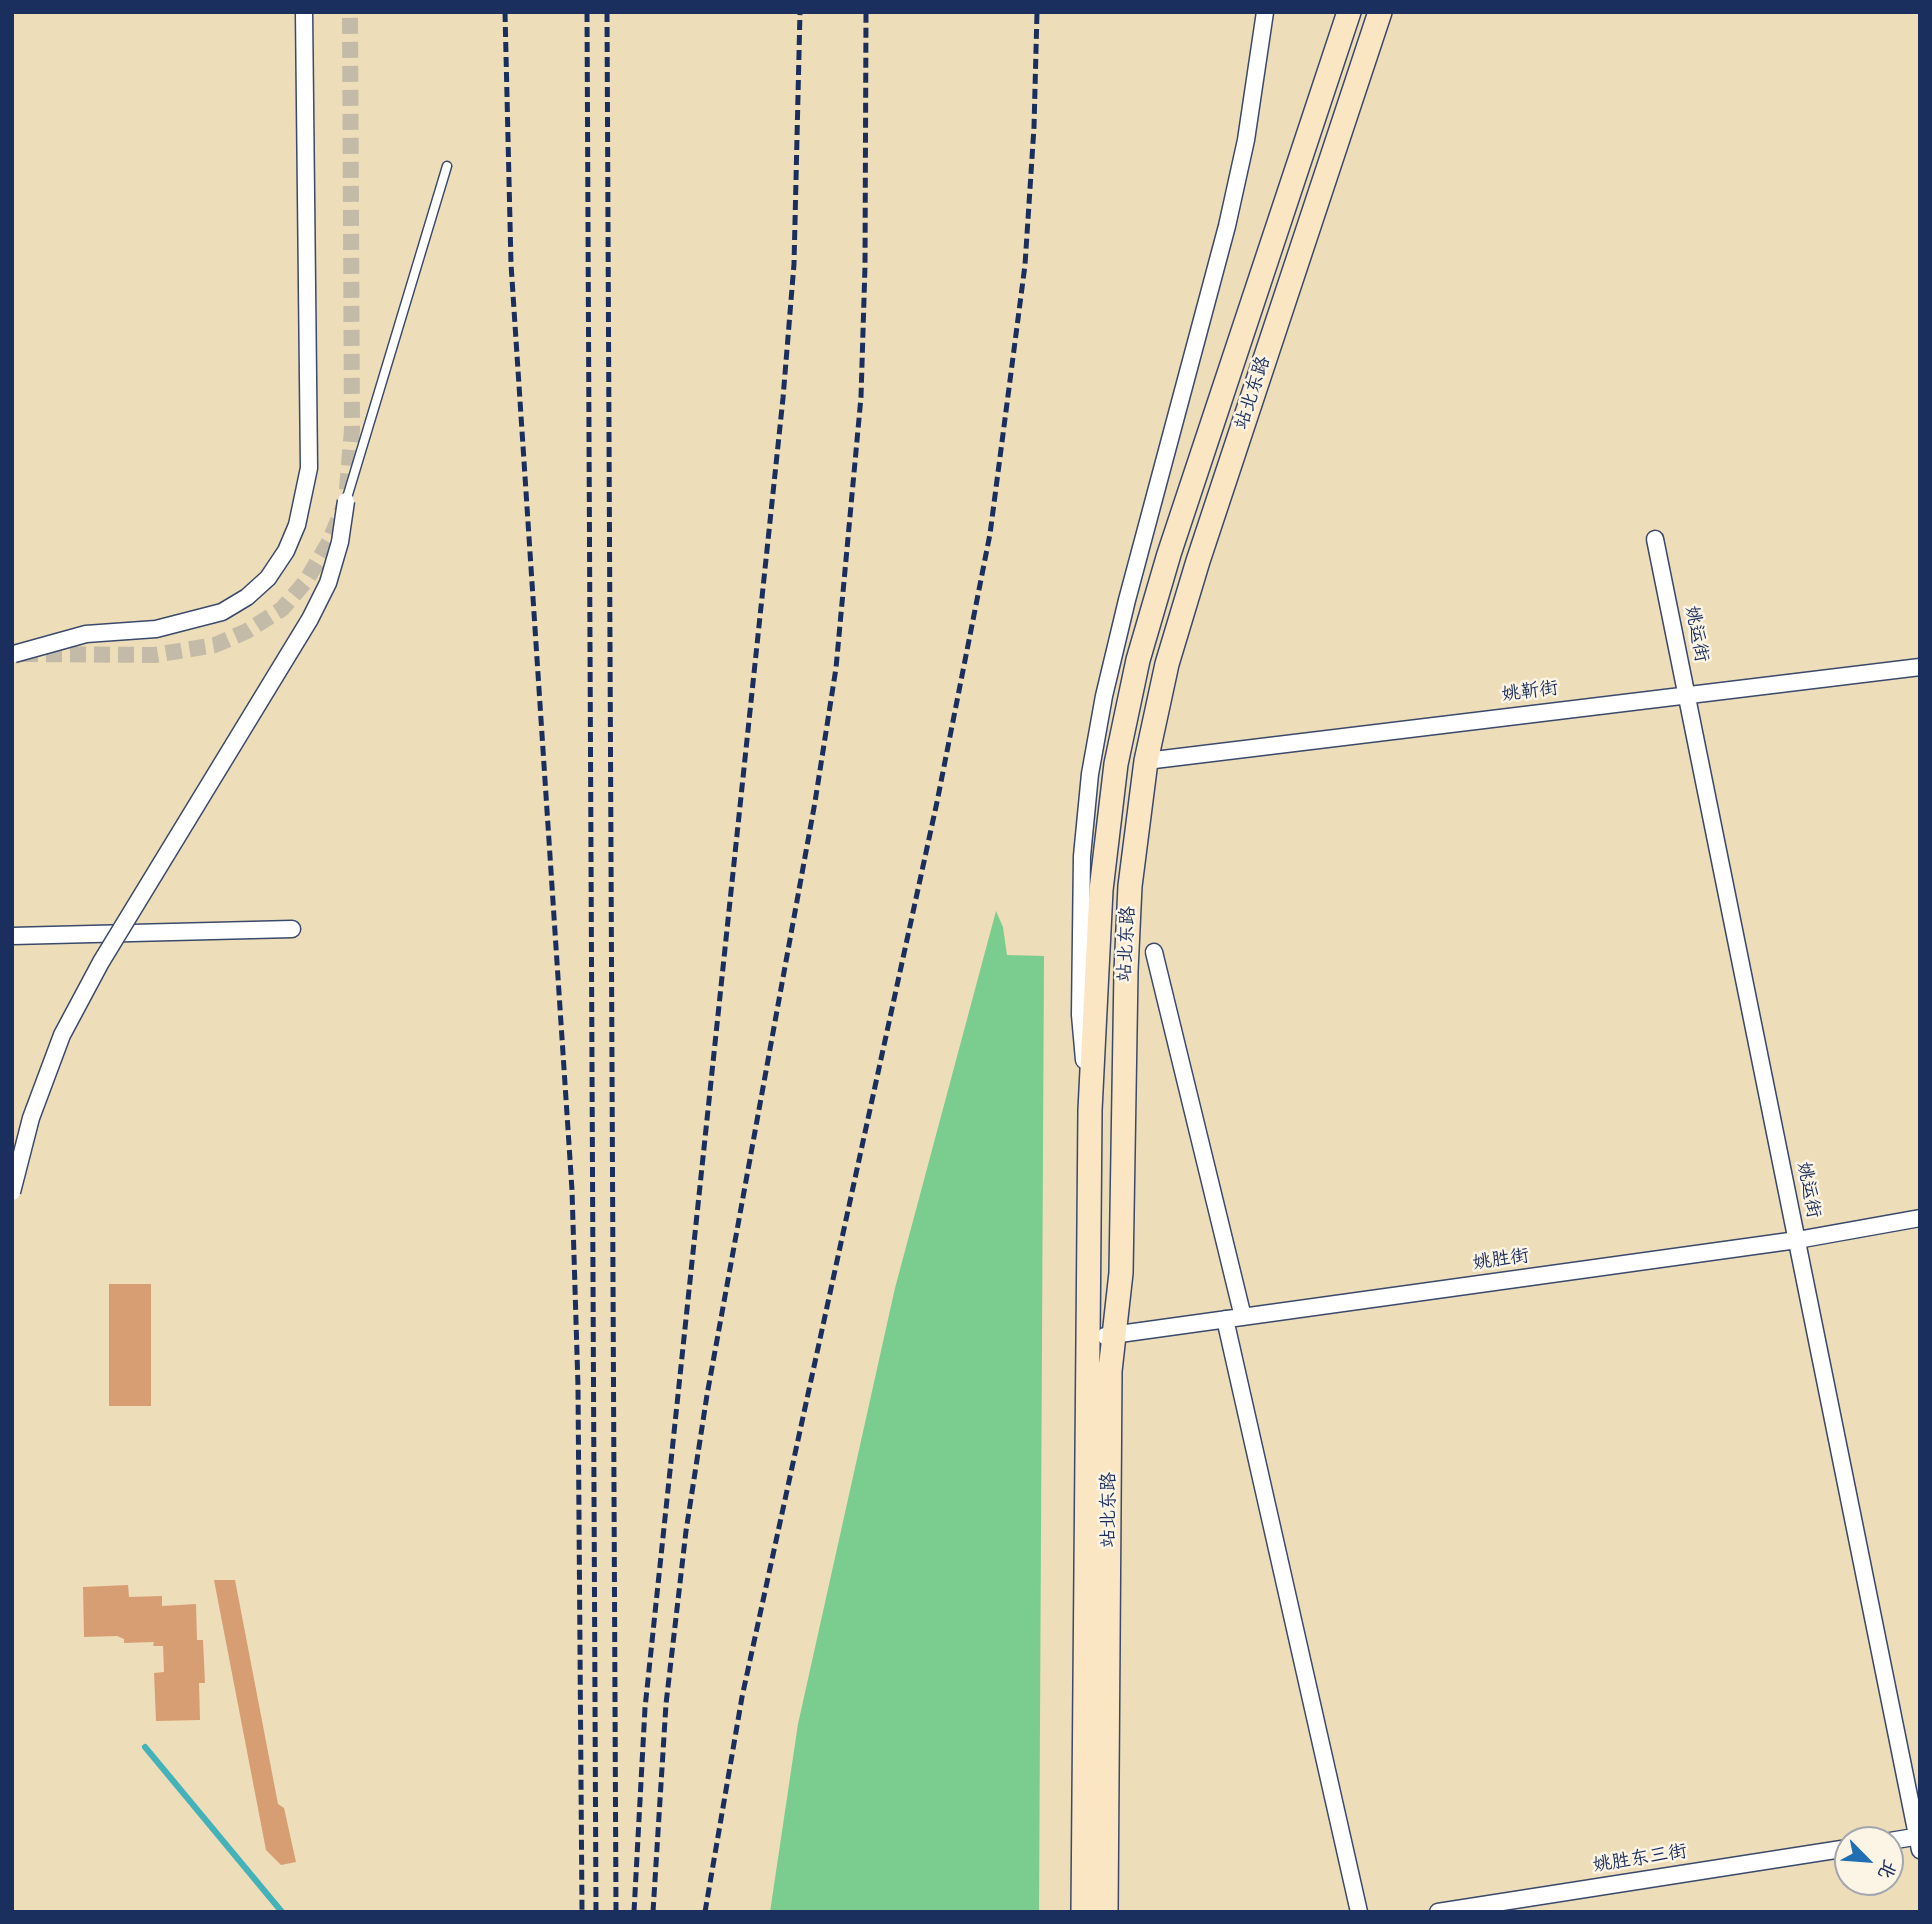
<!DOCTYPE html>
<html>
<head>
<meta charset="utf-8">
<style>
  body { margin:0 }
  #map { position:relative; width:1932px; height:1924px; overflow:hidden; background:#edddb9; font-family:"Balsamiq Sans","LXGW WenKai TC",sans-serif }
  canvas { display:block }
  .frame { position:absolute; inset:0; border:14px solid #1b2f5e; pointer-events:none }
  .north { position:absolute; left:1834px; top:1826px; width:70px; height:70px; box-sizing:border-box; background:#fcf5e5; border:2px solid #a2a6af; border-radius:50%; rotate:115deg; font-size:19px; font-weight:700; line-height:28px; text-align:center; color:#1b2f5e }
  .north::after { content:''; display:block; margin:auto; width:24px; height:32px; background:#1f6fb2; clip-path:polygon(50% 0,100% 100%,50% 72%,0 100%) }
</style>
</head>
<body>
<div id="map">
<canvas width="1932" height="1924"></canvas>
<div class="frame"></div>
<div class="north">北</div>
</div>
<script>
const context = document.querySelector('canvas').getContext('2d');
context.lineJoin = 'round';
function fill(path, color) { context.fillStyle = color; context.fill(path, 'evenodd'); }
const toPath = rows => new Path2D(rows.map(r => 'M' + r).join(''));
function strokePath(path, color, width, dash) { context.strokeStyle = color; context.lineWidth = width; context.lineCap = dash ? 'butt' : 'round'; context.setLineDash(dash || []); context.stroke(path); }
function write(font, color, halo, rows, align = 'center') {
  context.font = font + ' "Balsamiq Sans","LXGW WenKai TC",sans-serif'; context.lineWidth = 5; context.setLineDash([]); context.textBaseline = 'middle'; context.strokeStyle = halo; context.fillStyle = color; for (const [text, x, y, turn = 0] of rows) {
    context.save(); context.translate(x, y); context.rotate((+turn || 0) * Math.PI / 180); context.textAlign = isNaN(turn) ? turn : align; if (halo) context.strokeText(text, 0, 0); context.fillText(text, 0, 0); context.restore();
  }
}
fill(toPath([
  [996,911,1003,927,1007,955,1044,956,1039,1912,770,1912,798,1724,895,1288]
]), '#7bcd8f');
strokePath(toPath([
  [145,1747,282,1912]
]), '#43b3b9', 6);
fill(toPath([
  [109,1284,151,1284,151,1406,109,1406],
  [214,1580,235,1580,278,1804,284,1808,296,1862,281,1865,266,1850],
  [128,1585,129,1597,162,1596,162,1606,196,1604,197,1640,203,1640,205,1683,199,1683,200,1720,156,1721,154,1673,164,1672,163,1646,153,1646,154,1642,124,1643,124,1639,117,1636,84,1637,83,1587]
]), '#d79e73');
strokePath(toPath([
  [22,654,155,655,215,645,247,631,282,609,306,581,329,542,346,501,352,429,350,12]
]), '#c3baa7', 16, [16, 8]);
const lane = toPath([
  [346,501,447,166]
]);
const street = toPath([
  [1655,539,1920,1850],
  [1146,761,1920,667],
  [12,936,292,929],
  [1154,952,1243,1317],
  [1084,1060,1080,1015,1082,856,1090,774,1104,696,1127,600,1227,226,1246,140,1265,12],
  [1225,1319,1359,1912],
  [1105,1336,1797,1240,1920,1218],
  [1890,1841,1920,1836],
  [1438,1912,1848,1848]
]);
const secondary = toPath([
  [1083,1912,1090,1110,1101,890,1116,764,1138,660,1169,554,1349,12],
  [1106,1912,1110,1371,1121,1273,1126,971,1130,886,1146,761,1167,664,1198,561,1380,12]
]);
strokePath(lane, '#3a496c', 11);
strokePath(street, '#3a496c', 19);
strokePath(secondary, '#3a496c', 26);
strokePath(lane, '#fff', 8);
strokePath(street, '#fff', 16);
strokePath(secondary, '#fbe6c4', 23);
strokePath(toPath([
  [505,12,511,264,572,1190,578,1386,582,1912],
  [587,12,596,1912],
  [607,12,616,1912],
  [634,1912,645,1708,783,398,794,264,800,12],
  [653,1912,666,1704,686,1531,707,1395,815,802,836,668,861,397,865,266,866,12],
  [705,1912,742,1697,937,802,990,534,1025,265,1034,127,1037,12]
]), '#1b2f5e', 5, [10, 5]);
const streetBridge = toPath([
  [14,654,86,634,156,629,222,612,247,597,268,578,286,551,297,525,309,468,304,12],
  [12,1192,31,1118,62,1035,101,962,310,619,328,583,340,542,346,501]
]);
strokePath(streetBridge, '#3a496c', 19, []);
strokePath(streetBridge, '#fff', 16);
write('19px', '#1b2f5e', '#fcf5e5', [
  ["站北东路",1253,393,-72],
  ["姚运街",1696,634,79],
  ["姚靳街",1530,692,-7],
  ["站北东路",1127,944,-87],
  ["姚运街",1808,1190,79],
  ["姚胜街",1501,1260,-8],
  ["站北东路",1109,1510,-90],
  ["姚胜东三街",1640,1859,-9]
]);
</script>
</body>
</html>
